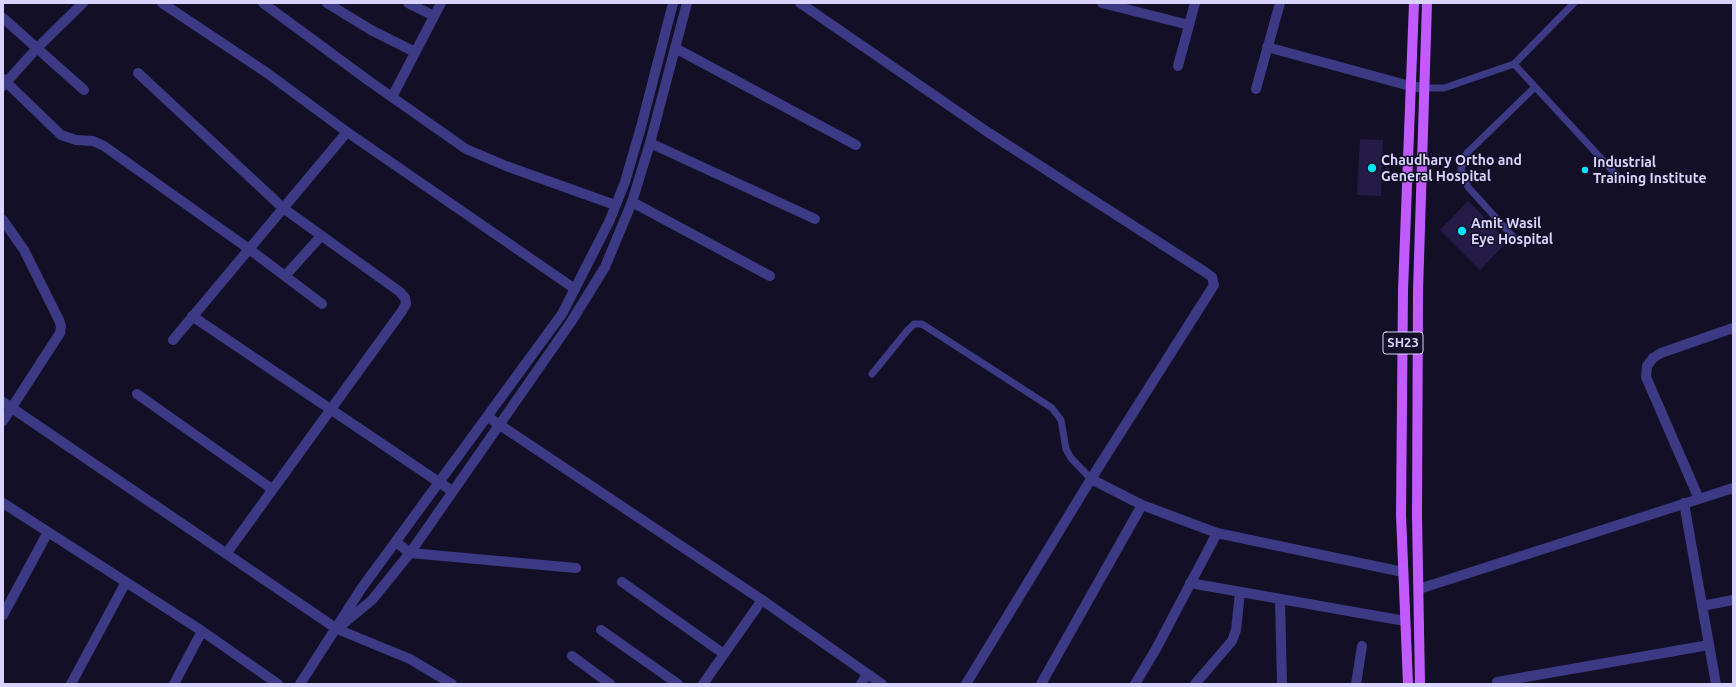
<!DOCTYPE html>
<html>
<head>
<meta charset="utf-8">
<style>
  body { margin:0 }
  #map { position:relative; width:1736px; height:687px; overflow:hidden; background:#130f26; font-family:Ubuntu,sans-serif }
  canvas { display:block }
  .frame { position:absolute; inset:0; border:4px solid #d9d4ff; pointer-events:none }
</style>
</head>
<body>
<div id="map">
<canvas width="1736" height="687"></canvas>
<div class="frame"></div>
</div>
<script>
const context = document.querySelector('canvas').getContext('2d');
context.lineJoin = 'round';
function fill(path, color) { context.fillStyle = color; context.fill(path, 'evenodd'); }
const toPath = rows => new Path2D(rows.map(r => 'M' + r).join(''));
function strokePath(path, color, width, dash) { context.strokeStyle = color; context.lineWidth = width; context.lineCap = dash ? 'butt' : 'round'; context.setLineDash(dash || []); context.stroke(path); }
function write(font, color, halo, rows, align = 'center') {
  context.font = font + ' Ubuntu,sans-serif'; context.lineWidth = 3; context.setLineDash([]); context.textBaseline = 'middle'; context.strokeStyle = halo; context.fillStyle = color; for (const [text, x, y, turn = 0] of rows) {
    context.save(); context.translate(x, y); context.rotate((+turn || 0) * Math.PI / 180); context.textAlign = isNaN(turn) ? turn : align; if (halo) context.strokeText(text, 0, 0); context.fillText(text, 0, 0); context.restore();
  }
}
fill(toPath([
  [1360,139,1383,140,1381,196,1357,195],
  [1468,201,1508,241,1480,270,1440,230]
]), '#241b47');
strokePath(toPath([
  [1514,64,1574,3],
  [1424,88,1444,88,1514,64,1622,181],
  [1516,240,1468,187,1461,169,1467,153,1535,87],
  [872,374,907,331,914,324,922,324,1052,408,1061,420,1066,449,1071,458,1091,479]
]), '#3d3a85', 7);
strokePath(toPath([
  [162,3,267,73,347,132,575,289],
  [263,3,369,81,466,149,506,166,615,205],
  [327,3,371,30,415,52],
  [408,3,434,16],
  [800,3,989,133,1205,272,1212,277,1214,285,1091,479,966,684],
  [1102,3,1189,25],
  [3,18,84,90],
  [1267,47,1410,86,1424,88],
  [675,48,856,145],
  [1178,66,1195,3],
  [138,73,283,208,400,292,405,298,406,304,402,311,226,554],
  [3,79,61,135,76,140,93,141,104,146,249,249,322,304],
  [3,86,37,48,83,3],
  [1256,89,1280,3],
  [392,97,441,3],
  [650,143,815,219],
  [632,202,770,276],
  [3,220,24,250,59,320,61,326,60,333,3,421],
  [285,276,321,236],
  [192,316,452,491],
  [173,340,347,132],
  [137,394,272,489],
  [3,402,337,629],
  [488,417,762,600,882,684],
  [1091,479,1142,505,1217,533,1403,572],
  [1699,499,1646,377,1647,366,1653,358,1661,353,1733,328],
  [3,503,202,631,278,684],
  [1684,503,1716,684],
  [396,542,410,553,576,568],
  [622,582,724,654],
  [1190,583,1405,621],
  [1419,589,1733,488],
  [1280,599,1282,684],
  [1702,606,1733,600],
  [3,615,48,532],
  [601,630,678,684],
  [572,656,610,684],
  [1497,682,1709,645],
  [71,684,126,582],
  [174,684,202,631],
  [703,684,762,600],
  [861,684,867,674],
  [1041,684,1142,505],
  [1135,684,1156,649,1217,533],
  [1195,684,1232,641,1236,630,1240,592],
  [1356,684,1362,646]
]), '#3d3a85', 10);
strokePath(toPath([
  [343,624,372,600,410,553,571,322,605,267,632,202,650,143,687,3],
  [337,629,410,659,452,684],
  [300,684,361,589,562,314,609,222,625,182,641,127,673,3]
]), '#3d3a85', 10);
strokePath(toPath([
  [1408,684,1401,515,1403,290,1414,3],
  [1420,684,1417,516,1418,291,1427,3]
]), '#c25bff', 10);
for (const [x, y, r, color] of [
  [1372,168,5,"#00e5ff"],
  [1585,170,4,"#00e5ff"],
  [1462,231,5,"#00e5ff"]
]) { const dot = new Path2D(); dot.arc(x, y, r, 0, 2 * Math.PI); context.fillStyle = color; context.fill(dot); strokePath(dot, '#130f26', 1.5); }
for (const [x, y, w] of [
  [1403,343,40]
]) { const box = new Path2D(); box.roundRect(x - w / 2, y - 11, w, 22, 3); context.fillStyle = '#130f26'; context.fill(box); strokePath(box, '#d9d4ff', 1); }
write('bold 13px', '#d9d4ff', null, [
  ["SH23",1403,343]
]);
write('bold 14px', '#d9d4ff', '#130f26', [
  ["Chaudhary Ortho and",1381,160],
  ["General Hospital",1381,176],
  ["Industrial",1593,162],
  ["Training Institute",1593,178],
  ["Amit Wasil",1471,223],
  ["Eye Hospital",1471,239]
], 'left');
</script>
</body>
</html>
